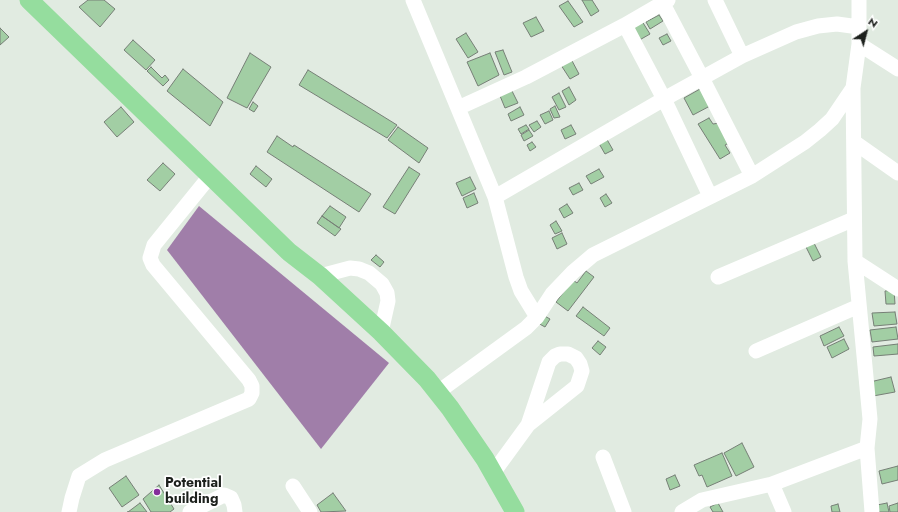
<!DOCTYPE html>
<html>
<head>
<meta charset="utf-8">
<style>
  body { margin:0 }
  #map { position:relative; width:898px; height:512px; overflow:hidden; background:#e1ebe1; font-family:Jost,sans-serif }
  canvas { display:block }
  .north { position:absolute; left:846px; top:12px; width:40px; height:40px; -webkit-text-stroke:3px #fff; paint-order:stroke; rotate:36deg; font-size:11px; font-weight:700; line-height:16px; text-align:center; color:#1c201c }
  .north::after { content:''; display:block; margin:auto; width:14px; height:18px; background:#1c201c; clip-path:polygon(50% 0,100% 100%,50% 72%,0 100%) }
</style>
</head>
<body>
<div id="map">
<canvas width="898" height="512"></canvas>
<div class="north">N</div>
</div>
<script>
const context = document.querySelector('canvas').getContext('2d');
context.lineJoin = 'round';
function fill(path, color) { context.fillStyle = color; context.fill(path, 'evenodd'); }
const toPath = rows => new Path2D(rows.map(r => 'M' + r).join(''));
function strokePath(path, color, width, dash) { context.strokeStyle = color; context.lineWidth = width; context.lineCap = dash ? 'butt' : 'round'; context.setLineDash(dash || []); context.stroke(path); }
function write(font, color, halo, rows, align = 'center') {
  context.font = font + ' Jost,sans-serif'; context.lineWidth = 3.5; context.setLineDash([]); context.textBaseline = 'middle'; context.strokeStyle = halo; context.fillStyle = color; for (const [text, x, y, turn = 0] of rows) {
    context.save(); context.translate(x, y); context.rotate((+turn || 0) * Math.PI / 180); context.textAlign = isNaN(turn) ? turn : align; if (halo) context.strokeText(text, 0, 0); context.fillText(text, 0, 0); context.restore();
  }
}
fill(toPath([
  [199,206,389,363,321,449,167,250]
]), '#a07ea9');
const building = toPath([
  [88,0,104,0,115,9,100,27,79,7,88,0],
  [582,0,592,0,599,11,591,16,582,0],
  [568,1,583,22,574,27,559,6,568,1],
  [659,15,663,21,650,29,646,22,659,15],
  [536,17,544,31,531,37,523,23,536,17],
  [640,18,650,34,636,42,627,26,640,18],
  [0,28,9,37,0,45,0,28],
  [466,33,478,52,468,58,456,39,466,33],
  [667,34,671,41,663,45,659,38,667,34],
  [133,40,155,60,146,70,124,50,133,40],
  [503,50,512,72,504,75,495,52,503,50],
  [250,53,271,67,247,108,227,98,250,53],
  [490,53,499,75,478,86,467,62,490,53],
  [570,57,579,74,570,79,559,62,570,57],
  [151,67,162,78,165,75,169,80,163,86,147,71,151,67],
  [183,69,223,102,210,126,167,91,183,69],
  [308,70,397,125,387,138,299,85,308,70],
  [510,87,518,103,505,108,498,91,510,87],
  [569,87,576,100,569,105,562,91,569,87],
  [700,89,710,106,693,115,684,98,700,89],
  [559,93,566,107,559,110,552,97,559,93],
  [253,102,258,106,254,112,249,109,253,102],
  [555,106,560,117,554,118,550,109,555,106],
  [121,107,134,122,117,137,104,122,121,107],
  [520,107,524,115,511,121,508,114,520,107],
  [549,111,553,120,545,124,540,115,549,111],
  [709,118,713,124,719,123,731,142,725,145,730,153,720,159,698,124,709,118],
  [537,121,541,127,534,132,529,125,537,121],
  [526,125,529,129,521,134,518,129,526,125],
  [571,125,576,134,565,139,561,130,571,125],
  [398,127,428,148,419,163,388,140,398,127],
  [529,130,533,136,524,141,521,135,529,130],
  [277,136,293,147,294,145,371,194,359,212,267,152,277,136],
  [605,136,613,150,605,154,597,140,605,136],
  [532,142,536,147,530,151,527,145,532,142],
  [163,163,175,174,160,191,147,180,163,163],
  [256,166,272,179,266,187,250,174,256,166],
  [409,167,420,174,395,214,383,207,409,167],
  [599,169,604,177,591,184,586,176,599,169],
  [470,177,476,189,462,196,456,183,470,177],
  [579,183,583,190,573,195,569,188,579,183],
  [474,193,478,203,467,208,463,198,474,193],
  [606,194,612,203,605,207,600,198,606,194],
  [567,204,573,213,564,218,559,209,567,204],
  [330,206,346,217,339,228,322,216,330,206],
  [322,216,341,229,335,236,317,223,322,216],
  [556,221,562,231,555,234,550,225,556,221],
  [562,233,567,244,557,249,552,238,562,233],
  [813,241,821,257,813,261,805,245,813,241],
  [376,255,384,262,380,267,371,260,376,255],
  [586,271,594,277,568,311,556,302,573,280,577,283,586,271],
  [894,290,895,304,886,304,885,291,894,290],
  [583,307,610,328,604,336,576,316,583,307],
  [895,312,897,324,874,326,872,313,895,312],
  [541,314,550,319,545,327,536,322,541,314],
  [839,327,844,336,824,346,820,336,839,327],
  [896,327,898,339,872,342,870,330,896,327],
  [844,339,849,349,832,358,827,347,844,339],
  [598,341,606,347,600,355,592,348,598,341],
  [898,344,898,354,874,356,873,347,898,344],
  [891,377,895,392,873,396,870,382,891,377],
  [742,443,754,467,736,476,724,453,742,443],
  [722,453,732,476,707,487,702,475,699,476,694,465,722,453],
  [898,466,898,480,882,484,879,471,898,466],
  [675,475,680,486,670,490,666,479,675,475],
  [126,476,139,495,122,507,109,488,126,476],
  [159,485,174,509,170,512,151,512,143,499,159,485],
  [333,493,346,511,321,512,317,505,333,493],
  [140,503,147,512,127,512,128,512,140,503],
  [718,503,723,512,713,512,710,507,718,503],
  [887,503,889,512,879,512,877,505,887,503],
  [898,503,898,512,890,512,889,506,898,503],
  [838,504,840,512,832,512,831,506,838,504]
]);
fill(building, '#a2cea4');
strokePath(building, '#767f76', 1);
strokePath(toPath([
  [413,0,495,197,516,277,521,291,537,317],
  [661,0,702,78,752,176],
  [715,0,742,56],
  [625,25,664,99,710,196],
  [859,44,898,69],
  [853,88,855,261,870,419,867,448,872,512],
  [458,108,526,77,625,25,668,0],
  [854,142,898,173],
  [495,197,664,99,742,56,796,32,818,26,837,24,859,27],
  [855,261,898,289],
  [320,276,350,268,359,269,369,273,382,284,387,293,388,301,381,332],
  [718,277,854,219],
  [756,351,859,306],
  [438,392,526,328,537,317,552,294,573,272,593,255,752,176,805,142,820,130,832,119,853,88,859,44,859,0],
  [603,457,624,512],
  [493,473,528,425,577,386,582,371,580,364,576,358,568,354,560,354,555,356,549,362,528,425],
  [772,484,784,512],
  [293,486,310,512],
  [69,512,72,498,79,476,105,460,249,399,252,393,252,386,249,380,153,265,150,258,154,245,210,176],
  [190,512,224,495,231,498,234,505,235,512],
  [682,512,702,500,772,484,867,448]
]), '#fff', 15);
strokePath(toPath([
  [29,0,289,252,320,276,381,332,427,379,450,408,485,459,515,512]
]), '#95dd9e', 19);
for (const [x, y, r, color] of [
  [157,492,4,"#852e9b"]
]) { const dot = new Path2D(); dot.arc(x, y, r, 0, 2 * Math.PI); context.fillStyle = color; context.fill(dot); strokePath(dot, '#fff', 1.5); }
write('bold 14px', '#1c201c', '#fff', [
  ["Potential",165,484],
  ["building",165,500]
], 'left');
</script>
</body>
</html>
